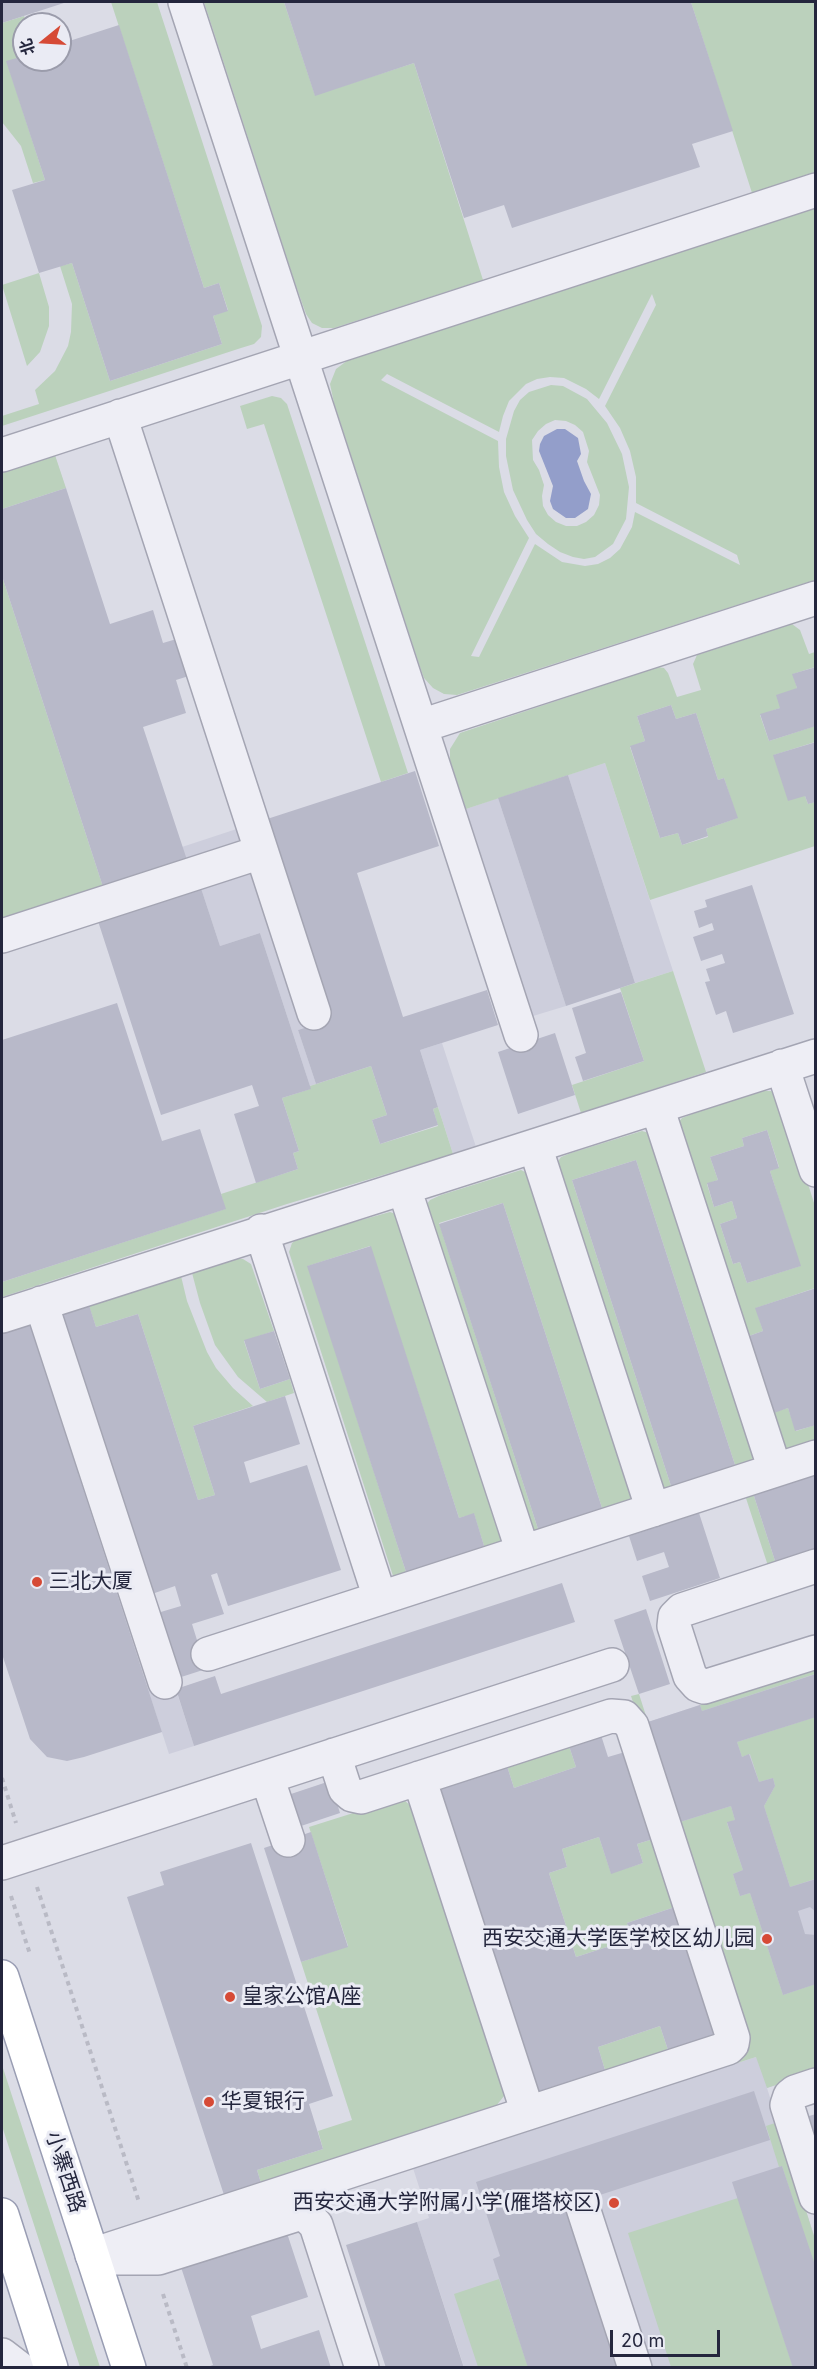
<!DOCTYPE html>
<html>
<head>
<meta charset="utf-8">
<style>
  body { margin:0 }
  #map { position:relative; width:817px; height:2369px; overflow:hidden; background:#dbdce6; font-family:Inter,"Noto Sans SC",sans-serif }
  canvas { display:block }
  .frame { position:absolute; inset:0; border:3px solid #24263d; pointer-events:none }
  .north { position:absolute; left:12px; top:12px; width:60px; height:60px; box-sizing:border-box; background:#eaebf4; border:2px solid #9b9cab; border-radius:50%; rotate:252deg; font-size:16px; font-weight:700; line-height:24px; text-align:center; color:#24263d }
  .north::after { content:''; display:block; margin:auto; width:21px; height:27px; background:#d64a36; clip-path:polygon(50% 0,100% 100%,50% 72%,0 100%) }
  .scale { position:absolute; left:610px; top:2330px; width:110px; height:27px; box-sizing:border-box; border:3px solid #24263d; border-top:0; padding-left:8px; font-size:18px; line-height:21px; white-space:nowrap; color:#24263d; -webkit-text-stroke:4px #eaebf4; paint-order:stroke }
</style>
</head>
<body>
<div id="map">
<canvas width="817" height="2369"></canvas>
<div class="frame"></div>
<div class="north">北</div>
<div class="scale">20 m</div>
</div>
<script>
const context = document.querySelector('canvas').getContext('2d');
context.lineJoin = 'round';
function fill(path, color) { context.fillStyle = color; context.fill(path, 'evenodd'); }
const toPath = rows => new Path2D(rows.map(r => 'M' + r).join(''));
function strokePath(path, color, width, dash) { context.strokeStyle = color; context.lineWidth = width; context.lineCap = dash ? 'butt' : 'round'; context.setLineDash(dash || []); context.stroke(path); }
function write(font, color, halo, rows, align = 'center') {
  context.font = font + ' Inter,"Noto Sans SC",sans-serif'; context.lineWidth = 6; context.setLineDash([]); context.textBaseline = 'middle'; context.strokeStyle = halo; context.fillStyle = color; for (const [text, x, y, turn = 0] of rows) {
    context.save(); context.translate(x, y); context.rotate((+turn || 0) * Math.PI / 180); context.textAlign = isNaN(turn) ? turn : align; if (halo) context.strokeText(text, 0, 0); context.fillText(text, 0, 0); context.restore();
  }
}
fill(toPath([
  [605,763,673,971,635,983,568,775],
  [498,798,566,1006,533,1016,466,809],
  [264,820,329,1020,298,1030,316,1084,310,1086,260,933,220,946,200,885,187,863,182,847],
  [442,1043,476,1147,453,1154,420,1050],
  [104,1464,194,1746,169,1754,78,1473],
  [815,1667,815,2072,767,2088,815,2239,815,2367,464,2367,417,2222,429,2218,413,2168,756,2057,648,1722]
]), '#cdcedc');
fill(toPath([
  [111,2,157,2,262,326,261,337,254,344,241,348,2,426,2,416,39,404,35,390,55,371,68,346,71,332,72,304,60,266,72,263,110,381,222,344,213,316,228,310,219,283,204,288],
  [204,2,284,2,315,95,414,63,483,280,334,328,322,328,312,323,306,314,295,283],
  [691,2,815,2,815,172,752,193],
  [24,16,27,24,24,24,24,56,7,62,45,180,33,183,21,146,2,122,2,23],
  [815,208,815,580,457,695,444,694,433,688,424,678,419,664,334,403,330,384,336,369,348,360],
  [652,294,656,305,605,406,620,428,630,451,636,477,636,503,737,555,740,565,635,512,632,527,620,549,610,558,598,564,585,566,562,562,535,544,479,657,471,656,529,538,515,516,504,492,499,467,498,441,381,380,387,374,499,432,503,416,509,401,526,384,537,379,550,377,564,378,586,389,599,399],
  [39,273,49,307,49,326,40,352,27,366,2,285],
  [551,385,563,386,587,399,607,423,622,454,629,487,626,519,613,544,595,557,584,559,573,557,560,552,548,544,536,534,527,520,513,490,506,456,506,439,514,411,520,400,529,392],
  [555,420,566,421,575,425,583,432,589,451,587,462,600,495,599,505,594,515,586,522,577,526,566,526,556,522,548,515,543,506,542,496,544,485,539,470,533,460,532,440,538,431,546,424],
  [272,396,281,398,287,404,408,773,381,782,264,424,247,429,240,406],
  [55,455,66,488,2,509,2,473],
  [2,576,104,890,2,923],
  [792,624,800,630,809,654,815,652,815,667,793,674,797,688,780,708,760,715,769,741,815,726,815,742,774,755,805,796,808,804,815,802,815,846,650,900,605,763,466,809,450,760,450,749,460,733,658,667,664,668,668,673,677,697,701,690,693,664,697,655],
  [671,705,676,719,696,713,718,780,724,778,737,818,706,829,708,837,682,845,678,833,660,838,630,747,645,741,637,716],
  [673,971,706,1072,581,1113,572,1085,644,1061,620,988],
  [371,1066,387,1115,372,1120,380,1144,438,1126,433,1109,438,1107,453,1154,287,1204,2,1297,2,1282,225,1209,221,1194,298,1169,293,1153,299,1151,282,1098,310,1089,310,1086],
  [761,1091,771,1091,781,1099,815,1206,815,1288,756,1308,763,1331,749,1336,774,1412,788,1408,796,1431,815,1425,815,1445,784,1451,678,1123,682,1118,692,1114],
  [767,1130,779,1167,770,1171,800,1266,747,1283,740,1262,733,1264,720,1224,737,1218,732,1201,714,1207,707,1184,718,1180,710,1157,744,1146,742,1138],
  [642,1131,649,1133,754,1457,750,1462,736,1468,636,1160,572,1180,672,1489,659,1493,557,1163,561,1157,571,1153],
  [521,1170,527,1173,639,1500,603,1511,503,1203,439,1223,539,1532,528,1535,426,1205,430,1200,441,1195],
  [390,1212,396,1214,508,1542,485,1549,474,1514,459,1518,370,1246,308,1266,407,1575,394,1579,289,1252,292,1243,300,1237],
  [234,1259,243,1259,251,1264,274,1331,244,1341,260,1389,290,1379,294,1393,267,1402,238,1377,215,1345,200,1303,192,1273],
  [181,1276,187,1301,207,1352,216,1368,233,1388,253,1406,193,1426,215,1495,198,1500,138,1314,96,1327,89,1306],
  [744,1492,753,1493,777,1567,769,1569],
  [815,1667,815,1674,702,1711,700,1705],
  [639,1694,680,1822,731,1806,735,1820,727,1823,743,1870,733,1874,740,1896,750,1893,783,1995,815,1984,815,2072,767,2088,756,2057,234,2226,741,2036,631,1696],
  [815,1717,815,1879,790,1887,764,1806,775,1786,773,1778,759,1782,750,1754,742,1757,737,1742],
  [568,1743,576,1767,514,1788,506,1763],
  [404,1800,413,1808,504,2090,504,2096,496,2106,261,2183,257,2170,323,2149,318,2131,352,2120,301,1962,348,1946,309,1827,388,1802],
  [663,1836,675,1907,627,1923,632,1939,576,1957,549,1873,567,1867,562,1849,599,1837,611,1873,643,1863,637,1844],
  [660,2026,668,2050,605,2070,598,2047],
  [2,2065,100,2367,80,2367,2,2126],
  [778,2122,815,2239,815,2268,782,2166,779,2167,766,2126],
  [738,2198,793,2367,671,2367,628,2233],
  [499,2279,528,2367,478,2367,454,2294]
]), '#bbd1bc');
fill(toPath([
  [557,429,565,429,578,438,581,454,577,461,584,481,591,494,588,509,575,518,566,518,553,509,550,501,553,486,539,451,540,444,544,436]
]), '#939eca');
fill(toPath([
  [2,2,67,2,2,23],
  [284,2,691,2,733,131,692,144,700,167,512,228,504,205,464,218,414,63,315,96],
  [119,25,204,288,219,283,228,311,213,316,222,344,110,381,72,263,39,273,12,190,45,180,6,61,24,56,24,60,60,60,60,44],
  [66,488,110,624,153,610,163,643,180,638,192,675,176,680,186,713,143,727,188,863,104,890,2,576,2,509],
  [816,667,816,726,769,741,760,714,780,708,776,695,797,688,792,674],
  [671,705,676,719,696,713,718,780,724,778,738,818,706,829,708,836,682,845,678,833,660,838,630,746,645,741,637,716],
  [816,742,816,802,808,804,805,796,788,801,773,755],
  [415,771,439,846,357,873,403,1017,487,990,498,1025,420,1050,438,1107,433,1109,438,1125,380,1144,372,1120,387,1115,371,1066,316,1084,298,1030,329,1020,264,820],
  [568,775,635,983,566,1006,498,798],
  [200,885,220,946,260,933,311,1089,282,1098,299,1151,293,1153,298,1169,256,1183,234,1114,259,1106,252,1085,161,1115,97,918],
  [752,885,794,1014,733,1033,726,1011,716,1015,705,982,710,981,706,969,725,963,722,954,701,961,693,937,714,930,712,923,699,928,694,911,707,907,705,900],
  [621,992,644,1061,583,1081,575,1057,586,1053,572,1008],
  [117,1003,162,1141,200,1129,226,1209,2,1282,2,1040],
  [555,1033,575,1095,518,1114,498,1052],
  [767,1130,779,1168,770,1171,801,1266,747,1283,740,1262,733,1264,720,1224,737,1218,732,1201,714,1207,707,1183,718,1180,710,1157,744,1146,742,1138],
  [636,1160,736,1468,672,1489,572,1180],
  [503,1203,603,1511,539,1532,439,1224],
  [371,1246,459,1518,474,1513,485,1549,407,1575,307,1266],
  [816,1288,816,1425,795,1431,788,1408,774,1413,749,1336,763,1331,755,1308],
  [88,1302,96,1327,138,1314,198,1500,215,1495,193,1426,285,1396,300,1444,244,1462,250,1483,307,1465,341,1570,228,1606,217,1573,211,1575,224,1614,192,1624,206,1669,175,1679,154,1614,181,1606,175,1586,146,1596,60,1311],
  [39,1322,87,1470,78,1473,162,1732,84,1757,67,1761,47,1757,30,1739,2,1654,2,1334],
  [274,1331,290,1379,260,1389,244,1340],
  [816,1472,816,1554,777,1567,753,1493],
  [699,1513,720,1578,650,1601,642,1576,669,1567,664,1552,637,1561,629,1536],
  [562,1583,575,1622,194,1746,176,1689,215,1676,221,1694],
  [646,1609,670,1684,639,1694,614,1620],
  [816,1674,816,1717,737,1742,742,1757,749,1754,759,1782,773,1778,775,1786,764,1806,790,1887,816,1879,816,1912,810,1907,798,1911,805,1934,816,1935,816,1984,783,1995,750,1893,740,1896,733,1874,743,1870,727,1822,735,1820,731,1806,680,1822,648,1722,700,1705,702,1711],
  [600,1732,608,1757,625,1752,663,1836,637,1844,643,1863,611,1874,599,1837,562,1849,567,1867,549,1873,576,1957,632,1939,627,1923,675,1907,716,2034,668,2050,660,2026,598,2047,605,2070,537,2092,437,1786,506,1763,514,1788,576,1767,568,1743],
  [330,1781,340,1813,301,1826,291,1794],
  [311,1832,348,1947,301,1962,264,1848],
  [251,1843,333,2096,309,2104,323,2149,257,2170,261,2183,224,2195,127,1897,164,1885,160,1872],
  [754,2091,770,2140,575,2203,628,2368,528,2368,493,2259,500,2256,476,2182],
  [816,2114,816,2158,802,2118],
  [782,2166,816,2268,816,2368,793,2368,732,2182],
  [417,2222,464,2368,386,2368,346,2245],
  [285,2227,308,2297,251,2316,261,2349,319,2330,331,2368,205,2368,213,2365,179,2261]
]), '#b8b9c9');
const minor = toPath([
  [185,2,521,1035],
  [120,416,314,1013],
  [2,455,816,190],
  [421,726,816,598],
  [2,936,261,852],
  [782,1066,816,1170],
  [657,1107,775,1470],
  [535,1146,653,1510],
  [404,1188,523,1552],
  [261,1231,380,1598],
  [41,1303,165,1682],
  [2,1316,816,1056],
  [816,1566,682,1610,675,1617,674,1626,690,1676,698,1685,704,1687,816,1652],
  [208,1654,816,1457],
  [267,1777,288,1840],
  [419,1778,528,2113],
  [2,1863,612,1665],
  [816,2085,795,2092,790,2096,787,2105,816,2197],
  [583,2208,635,2368],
  [92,2255,728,2048,732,2044,733,2038,632,1726,624,1717,611,1716,361,1797,352,1795,345,1789,334,1755],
  [115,2258,158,2258,298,2214,307,2216,316,2225,362,2368],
  [2,2355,19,2368]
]);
const major = toPath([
  [2,1977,129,2368],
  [2,2215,51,2368]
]);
strokePath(minor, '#a4a5b3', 36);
strokePath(major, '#999db3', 36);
strokePath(toPath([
  [2,1778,16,1823],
  [37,1887,139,2202],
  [11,1896,30,1954],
  [163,2294,187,2368]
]), '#b9bac5', 4, [4.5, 4.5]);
strokePath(minor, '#eeeef5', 33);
strokePath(major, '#fff', 33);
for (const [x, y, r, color] of [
  [37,1582,6,"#d64a36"],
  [767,1939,6,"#d64a36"],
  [230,1997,6,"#d64a36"],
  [209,2102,6,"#d64a36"],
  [614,2203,6,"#d64a36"]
]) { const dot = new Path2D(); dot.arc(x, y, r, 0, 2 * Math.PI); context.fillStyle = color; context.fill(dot); strokePath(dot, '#eaebf4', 2); }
write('21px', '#24263d', '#eaebf4', [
  ["三北大厦",49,1582],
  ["西安交通大学医学校区幼儿园",755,1939,"right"],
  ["皇家公馆A座",242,1997],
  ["华夏银行",221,2102],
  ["西安交通大学附属小学(雁塔校区)",602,2203,"right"]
], 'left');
write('21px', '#24263d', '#eaebf4', [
  ["小寨西路",65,2172,72]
]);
</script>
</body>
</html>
